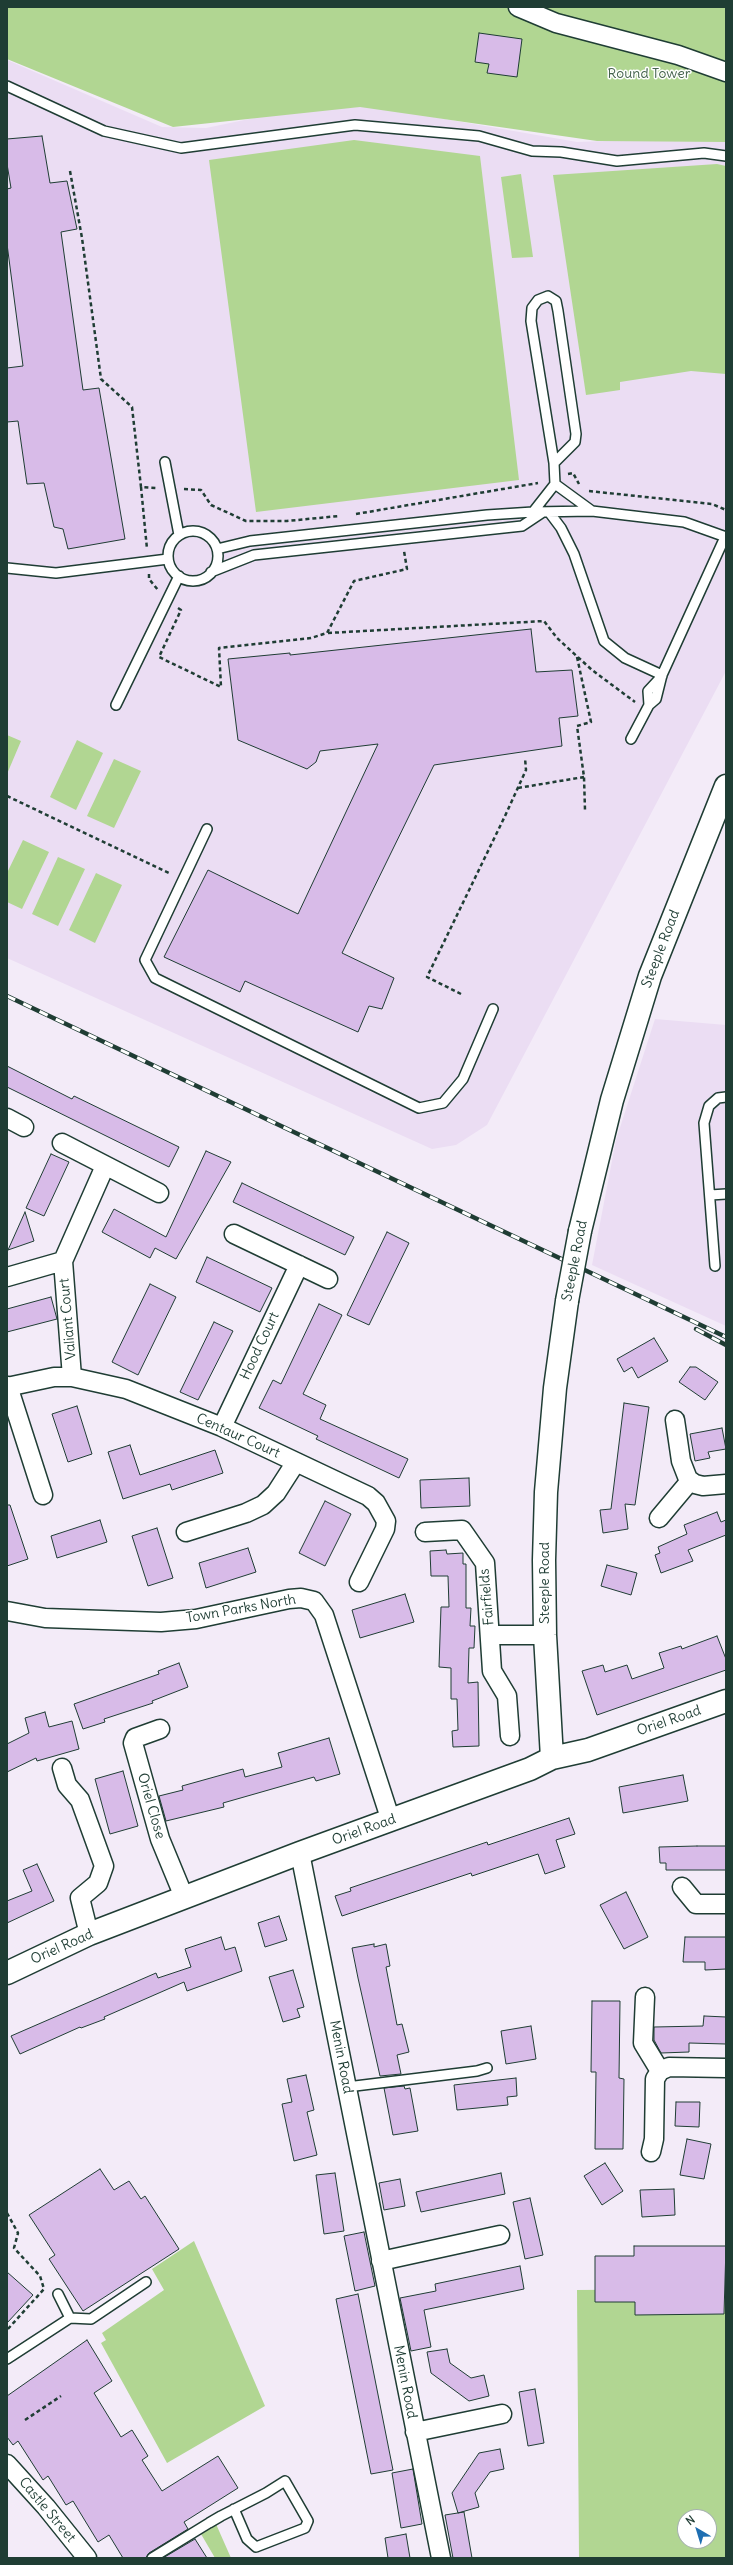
<!DOCTYPE html>
<html>
<head>
<meta charset="utf-8">
<style>
  body { margin:0 }
  #map { position:relative; width:733px; height:2565px; overflow:hidden; background:#f3ebf8; font-family:Delius,sans-serif }
  canvas { display:block }
  .frame { position:absolute; inset:0; border:8px solid #1f3d34; pointer-events:none }
  .north { position:absolute; left:677px; top:2509px; width:40px; height:40px; box-sizing:border-box; background:#fff; border:1px solid #a5b1ae; border-radius:50%; rotate:322deg; font-size:11px; font-weight:700; line-height:16px; text-align:center; color:#1f3d34 }
  .north::after { content:''; display:block; margin:auto; width:14px; height:18px; background:#1f6fb2; clip-path:polygon(50% 0,100% 100%,50% 72%,0 100%) }
</style>
</head>
<body>
<div id="map">
<canvas width="733" height="2565"></canvas>
<div class="frame"></div>
<div class="north">N</div>
</div>
<script>
const context = document.querySelector('canvas').getContext('2d');
context.lineJoin = 'round';
function fill(path, color) { context.fillStyle = color; context.fill(path, 'evenodd'); }
const toPath = rows => new Path2D(rows.map(r => 'M' + r).join(''));
function strokePath(path, color, width, dash) { context.strokeStyle = color; context.lineWidth = width; context.lineCap = dash ? 'butt' : 'round'; context.setLineDash(dash || []); context.stroke(path); }
function write(font, color, halo, rows, align = 'center') {
  context.font = font + ' Delius,sans-serif'; context.lineWidth = 3; context.setLineDash([]); context.textBaseline = 'middle'; context.strokeStyle = halo; context.fillStyle = color; for (const [text, x, y, turn = 0] of rows) {
    context.save(); context.translate(x, y); context.rotate((+turn || 0) * Math.PI / 180); context.textAlign = isNaN(turn) ? turn : align; if (halo) context.strokeText(text, 0, 0); context.fillText(text, 0, 0); context.restore();
  }
}
fill(toPath([
  [7,60,162,127,206,128,278,113,370,106,577,142,717,137,726,139,726,671,487,1125,456,1145,432,1149,7,958],
  [655,1019,726,1025,726,1326,592,1265,616,1140]
]), '#ebddf3');
fill(toPath([
  [7,7,726,7,726,142,597,141,360,107,173,127,7,59],
  [354,140,480,156,519,480,256,512,209,160],
  [717,164,726,166,726,374,691,371,620,382,620,390,586,395,553,175],
  [521,174,533,257,512,258,501,177],
  [7,735,21,741,7,774],
  [77,740,103,753,76,810,50,797],
  [114,759,141,771,114,828,87,816],
  [23,840,49,852,22,909,7,902,7,873],
  [58,857,85,869,58,926,32,914],
  [96,873,122,885,95,943,69,930],
  [194,2241,265,2406,167,2463,101,2343,106,2340,102,2333,164,2290,152,2269],
  [702,2289,726,2301,726,2558,579,2558,577,2290],
  [685,2517,709,2517,709,2541,685,2541],
  [216,2524,231,2558,215,2558,201,2534]
]), '#b1d692');
const building = toPath([
  [479,33,522,39,517,77,487,73,489,64,475,62,479,33],
  [42,136,50,183,67,181,77,229,61,232,83,390,99,388,125,539,68,549,63,529,54,527,44,483,27,484,18,421,7,422,7,368,23,366,7,244,7,189,11,188,7,164,7,139,42,136],
  [531,629,536,672,572,670,578,716,559,718,562,746,434,765,342,953,394,978,382,1009,369,1006,358,1032,245,981,240,992,164,957,208,870,298,914,378,744,320,751,316,762,307,769,238,740,228,659,290,653,290,655,531,629],
  [7,1066,72,1099,74,1096,179,1147,169,1167,7,1087,7,1066],
  [206,1151,231,1162,176,1259,155,1248,150,1258,102,1232,114,1209,166,1237,206,1151],
  [51,1154,69,1162,44,1216,26,1208,51,1154],
  [242,1183,354,1237,345,1255,233,1202,242,1183],
  [25,1212,34,1241,8,1250,25,1212],
  [387,1232,409,1243,369,1325,347,1315,387,1232],
  [207,1257,272,1288,260,1312,196,1282,207,1257],
  [150,1284,176,1297,138,1375,112,1362,150,1284],
  [51,1297,57,1319,7,1332,7,1309,51,1297],
  [319,1304,342,1315,303,1394,326,1405,320,1419,408,1459,399,1478,316,1439,318,1436,259,1408,273,1380,281,1384,319,1304],
  [214,1322,233,1331,198,1400,180,1392,214,1322],
  [654,1338,668,1361,638,1378,632,1367,624,1372,617,1359,654,1338],
  [690,1367,696,1367,718,1382,705,1400,679,1382,690,1367],
  [624,1403,649,1407,635,1505,625,1504,628,1529,603,1533,600,1510,611,1509,624,1403],
  [77,1406,92,1454,68,1462,52,1414,77,1406],
  [722,1428,726,1449,708,1452,710,1458,695,1461,690,1434,722,1428],
  [130,1445,140,1475,215,1450,223,1473,172,1490,170,1484,123,1499,108,1452,130,1445],
  [469,1478,470,1506,421,1508,420,1480,469,1478],
  [325,1501,351,1514,325,1566,299,1553,325,1501],
  [7,1505,10,1505,28,1559,7,1566,7,1505],
  [717,1512,721,1522,726,1520,726,1535,688,1550,693,1561,661,1573,655,1555,660,1553,658,1547,687,1534,684,1525,717,1512],
  [100,1520,107,1542,57,1558,51,1536,100,1520],
  [157,1528,173,1578,148,1586,132,1536,157,1528],
  [248,1548,256,1572,206,1588,199,1563,248,1548],
  [446,1550,447,1554,463,1553,463,1564,466,1564,466,1608,471,1608,470,1626,475,1626,474,1648,469,1648,468,1683,478,1682,479,1746,453,1747,452,1731,458,1730,457,1699,451,1699,451,1668,439,1667,441,1607,449,1607,448,1576,431,1576,430,1551,446,1550],
  [607,1565,637,1573,631,1595,601,1586,607,1565],
  [405,1594,414,1622,360,1638,352,1610,405,1594],
  [717,1636,726,1659,726,1670,597,1715,582,1671,603,1665,605,1672,627,1665,632,1679,664,1668,659,1653,681,1646,682,1649,717,1636],
  [179,1663,188,1687,152,1701,153,1703,104,1719,105,1722,83,1729,74,1704,159,1674,158,1671,179,1663],
  [45,1712,49,1727,72,1721,79,1749,37,1761,36,1758,7,1772,7,1744,29,1733,25,1718,45,1712],
  [329,1738,340,1774,316,1781,314,1777,223,1803,224,1807,166,1821,159,1796,183,1790,182,1786,243,1769,245,1777,282,1767,278,1753,329,1738],
  [123,1771,138,1826,110,1834,95,1779,123,1771],
  [683,1775,688,1801,623,1813,619,1787,683,1775],
  [569,1818,575,1834,556,1840,565,1867,545,1874,538,1854,472,1876,471,1873,342,1916,335,1896,351,1891,350,1888,487,1842,488,1845,569,1818],
  [697,1846,726,1846,726,1870,666,1870,666,1863,660,1863,659,1847,697,1846],
  [37,1864,54,1901,7,1923,7,1901,32,1891,23,1870,37,1864],
  [626,1892,648,1937,624,1949,600,1905,626,1892],
  [279,1916,287,1940,265,1947,258,1923,279,1916],
  [221,1937,225,1950,235,1947,242,1971,187,1991,184,1982,104,2017,105,2019,81,2028,80,2027,20,2054,11,2036,156,1973,158,1978,191,1967,185,1949,221,1937],
  [685,1937,726,1937,726,1969,705,1970,705,1962,683,1962,685,1937],
  [374,1944,374,1947,386,1944,390,1966,386,1967,397,2025,402,2024,409,2052,397,2055,401,2074,380,2076,358,1978,352,1948,374,1944],
  [293,1970,304,2007,297,2009,300,2017,283,2022,269,1977,293,1970],
  [592,2001,620,2001,619,2078,624,2079,623,2149,595,2149,596,2072,591,2072,592,2001],
  [704,2016,726,2017,726,2044,689,2043,689,2052,661,2053,654,2040,654,2027,703,2026,704,2016],
  [531,2026,536,2059,506,2064,501,2031,531,2026],
  [306,2075,314,2110,307,2112,317,2155,294,2161,282,2104,292,2102,287,2079,306,2075],
  [516,2078,517,2096,507,2097,508,2105,457,2110,454,2085,516,2078],
  [404,2086,405,2089,410,2088,418,2131,393,2135,384,2088,404,2086],
  [676,2102,700,2102,699,2127,675,2126,676,2102],
  [687,2139,711,2144,704,2179,680,2175,687,2139],
  [605,2163,623,2191,602,2205,584,2176,605,2163],
  [100,2169,114,2190,129,2181,141,2199,145,2196,179,2249,83,2311,49,2259,55,2255,29,2215,100,2169],
  [335,2173,344,2231,324,2234,316,2175,335,2173],
  [501,2173,505,2194,421,2212,416,2192,501,2173],
  [400,2179,405,2206,384,2210,379,2183,400,2179],
  [674,2189,675,2215,642,2217,640,2190,674,2189],
  [530,2198,543,2255,525,2259,513,2202,530,2198],
  [364,2232,375,2286,355,2291,344,2236,364,2232],
  [634,2246,726,2246,724,2314,635,2315,635,2302,595,2302,595,2256,634,2256,634,2246],
  [520,2266,524,2289,424,2310,431,2347,411,2351,400,2298,436,2291,435,2284,520,2266],
  [7,2272,33,2295,7,2323,7,2272],
  [358,2294,393,2470,371,2474,336,2299,358,2294],
  [87,2340,112,2381,94,2393,121,2437,132,2430,148,2456,142,2460,162,2491,218,2456,238,2488,184,2522,188,2529,149,2553,146,2558,123,2558,109,2535,98,2542,73,2501,66,2505,48,2476,43,2480,18,2441,13,2445,7,2437,7,2396,87,2340],
  [447,2349,450,2363,471,2378,484,2375,489,2396,469,2401,431,2373,427,2352,447,2349],
  [535,2389,544,2443,528,2446,519,2392,535,2389],
  [500,2449,504,2469,490,2472,475,2493,479,2507,458,2513,452,2493,479,2453,500,2449],
  [413,2469,422,2524,401,2528,392,2473,413,2469],
  [464,2512,472,2558,453,2558,445,2515,464,2512],
  [406,2534,410,2558,388,2558,385,2538,406,2534],
  [195,2539,207,2558,163,2558,195,2539]
]);
fill(building, '#d8bbe8');
strokePath(building, '#1f3d34', 1);
const lane = toPath([
  [7,86,104,131,181,148,355,125,479,136,532,151,561,152,617,161,704,153,726,156],
  [165,462,179,535],
  [555,484,592,511],
  [533,512,555,484,554,463,531,321,532,308,538,300,548,296,556,301,558,311,576,434,575,442,554,463],
  [549,512,561,528,574,554,604,641,625,658,662,675],
  '168 556a25 25 0 1 1 50 0a25 25 0 1 1-50 0Z',
  [217,549,250,541,487,515,533,512,592,511,684,522,726,537],
  [7,568,56,573,168,559],
  [211,572,254,555,522,526,543,512],
  [116,705,179,576],
  [649,705,648,691,662,676],
  [631,739,649,705,656,699,662,675,725,537],
  [207,829,145,960,155,978,419,1108,443,1103,463,1079,493,1009],
  [710,1195,726,1194],
  [715,1266,704,1123,709,1106,718,1098,726,1097],
  [347,2087,477,2071,487,2068],
  [58,2294,70,2318],
  [7,2359,70,2318,91,2319,146,2282],
  [152,2558,209,2523,221,2516,266,2493,285,2481,308,2521,305,2528,256,2547,247,2539,234,2509]
]);
const street = toPath([
  [518,7,556,23,678,55,726,72],
  [7,1118,24,1127],
  [62,1143,159,1193],
  [234,1234,328,1279],
  [7,1277,63,1261],
  [72,1377,63,1261,105,1166],
  [8,1386,43,1495],
  [7,1387,54,1377,72,1377,126,1389,222,1427,368,1496,376,1503,386,1521,385,1529,359,1582],
  [675,1420,681,1461,688,1479,695,1484,703,1486,726,1484],
  [222,1427,299,1265],
  [659,1518,690,1481],
  [186,1532,246,1513,263,1505,276,1493,296,1462],
  [425,1532,462,1530,485,1563,492,1671,507,1696,510,1736],
  [7,1611,45,1618,161,1622,196,1619,289,1599,301,1598,314,1601,324,1615,391,1821],
  [490,1635,545,1635],
  [160,1729,135,1738,133,1743,160,1839,184,1897],
  [62,1768,67,1785,80,1800,104,1866,98,1883,80,1898,89,1934],
  [300,1853,441,2558],
  [682,1887,696,1904,726,1904],
  [645,1997,643,2043,660,2071],
  [651,2152,654,2139,655,2079,660,2071,669,2067,726,2068],
  [381,2261,500,2235],
  [415,2432,502,2414],
  [7,2464,46,2507,87,2558]
]);
const secondary = toPath([
  [580,1231,612,1100,650,976,726,786],
  [552,1758,545,1635,544,1560,546,1492,555,1388,567,1301],
  [7,1973,89,1934,300,1853,530,1769,552,1758,588,1750,726,1701]
]);
strokePath(lane, '#1f3d34', 12);
strokePath(street, '#1f3d34', 21);
strokePath(secondary, '#1f3d34', 25);
strokePath(toPath([
  [70,171,82,238,101,379,132,407,141,487,157,488],
  [568,474,573,473,579,484],
  [141,487,147,549],
  [184,489,201,490,211,505,246,521,287,521,339,516],
  [589,491,712,504,726,510],
  [356,514,538,483],
  [149,574,149,579,158,590],
  [178,608,181,610,159,657,221,687,219,648,311,638,327,633,354,581,407,569,404,551],
  [328,633,544,621,557,638,592,670,635,702],
  [577,657,591,722,577,726,584,777,585,810],
  [518,788,584,777],
  [7,796,171,874],
  [461,994,427,977,505,816,526,770,525,758],
  [7,2213,18,2233,14,2248,40,2276,44,2289,7,2330],
  [25,2420,61,2396]
]), '#1f3d34', 2.5, [4, 3]);
strokePath(lane, '#fff', 9);
strokePath(street, '#fff', 18);
strokePath(secondary, '#fff', 22);
const rail = toPath([
  [7,996,726,1337],
  [696,1329,726,1345]
]);
strokePath(rail, '#1f3d34', 4.5);
strokePath(rail, '#fff', 3, [9]);
const secondaryBridge = toPath([
  [567,1301,580,1231]
]);
strokePath(secondaryBridge, '#1f3d34', 25, []);
strokePath(secondaryBridge, '#fff', 22);
write('14px', '#44634c', '#fff', [
  ["Round Tower",649,74]
]);
write('14px', '#1f3d34', '#fff', [
  ["Steeple Road",661,949,-69],
  ["Steeple Road",575,1261,-79],
  ["Valiant Court",68,1319,-95],
  ["Hood Court",260,1346,-65],
  ["Centaur Court",238,1436,24],
  ["Steeple Road",545,1583,-90],
  ["Fairfields",487,1597,-95],
  ["Town Parks North",241,1609,-10],
  ["Oriel Road",669,1721,-19],
  ["Oriel Close",151,1806,74],
  ["Oriel Road",364,1830,-20],
  ["Oriel Road",62,1947,-24],
  ["Menin Road",341,2057,79],
  ["Menin Road",405,2382,79],
  ["Castle Street",47,2510,50]
]);
</script>
</body>
</html>
